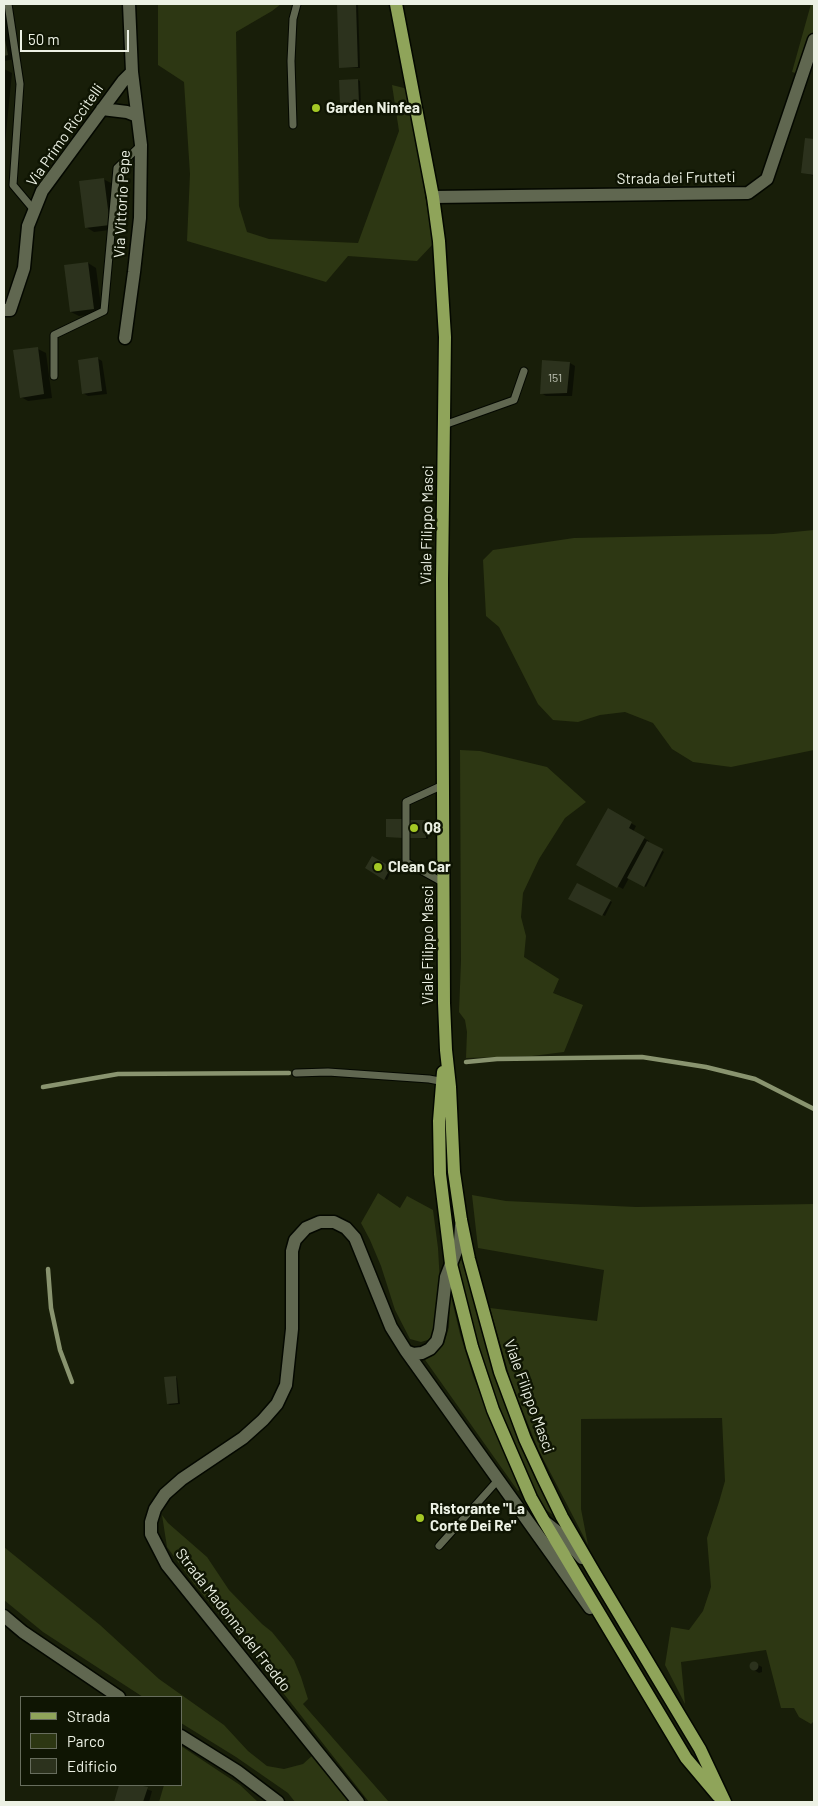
<!DOCTYPE html>
<html>
<head>
<meta charset="utf-8">
<style>
  body { margin:0 }
  #map { position:relative; width:818px; height:1806px; overflow:hidden; background:#181e09; font-family:Barlow,sans-serif }
  canvas { display:block }
  .frame { position:absolute; inset:0; border:5px solid #ecf1e4; pointer-events:none }
  .legend { position:absolute; left:20px; top:1696px; width:162px; height:90px; box-sizing:border-box; background:#0f1503; border:1px solid #676d5d; margin:0; padding:6px 9px; list-style:none; font-size:15px; color:#ecf1e4 }
  .legend li { display:flex; align-items:center; gap:10px; height:25px }
  .legend b { width:25px; border:1px solid #676d5d }
  .scale { position:absolute; left:20px; top:30px; width:109px; height:22px; box-sizing:border-box; border:2px solid #ecf1e4; border-top:0; padding-left:6px; font-size:15px; line-height:18px; white-space:nowrap; color:#ecf1e4; -webkit-text-stroke:4px #0f1503; paint-order:stroke }
</style>
</head>
<body>
<div id="map">
<canvas width="818" height="1806"></canvas>
<div class="frame"></div>
<ul class="legend">
<li><b style="height:6px;background:#8fa45a"></b>Strada</li>
<li><b style="height:14px;background:#2d3713"></b>Parco</li>
<li><b style="height:14px;background:#2c321d"></b>Edificio</li>
</ul>
<div class="scale">50 m</div>
</div>
<script>
const context = document.querySelector('canvas').getContext('2d');
context.lineJoin = 'round';
function fill(path, color) { context.fillStyle = color; context.fill(path, 'evenodd'); }
const toPath = rows => new Path2D(rows.map(r => 'M' + r).join(''));
function strokePath(path, color, width, dash) { context.strokeStyle = color; context.lineWidth = width; context.lineCap = dash ? 'butt' : 'round'; context.setLineDash(dash || []); context.stroke(path); }
function write(font, color, halo, rows, align = 'center') {
  context.font = font + ' Barlow,sans-serif'; context.lineWidth = 5; context.setLineDash([]); context.textBaseline = 'middle'; context.strokeStyle = halo; context.fillStyle = color; for (const [text, x, y, turn = 0] of rows) {
    context.save(); context.translate(x, y); context.rotate((+turn || 0) * Math.PI / 180); context.textAlign = isNaN(turn) ? turn : align; if (halo) context.strokeText(text, 0, 0); context.fillText(text, 0, 0); context.restore();
  }
}
fill(toPath([
  [158,4,281,4,272,11,236,32,239,206,247,232,269,239,358,243,399,131,392,85,408,89,433,244,417,261,348,256,326,282,187,241,190,174,184,82,158,65],
  [811,4,814,4,814,54,806,76,792,72],
  [814,530,814,750,731,767,693,762,672,749,653,723,625,712,600,715,578,722,553,720,538,704,499,627,486,616,483,560,493,550,574,538,773,534],
  [460,750,480,751,547,767,586,802,565,818,539,859,523,893,521,917,526,936,524,957,559,979,553,993,583,1005,564,1052,532,1056,466,1058,467,1032,465,1020,459,1012,461,961],
  [378,1193,400,1208,407,1196,433,1210,438,1248,440,1283,436,1331,431,1339,421,1342,410,1339,395,1310,381,1266,370,1240,361,1223],
  [472,1195,506,1201,636,1207,814,1204,814,1721,811,1724,799,1717,794,1708,781,1708,766,1650,681,1662,685,1704,665,1665,671,1627,689,1630,703,1611,711,1587,707,1538,719,1502,725,1481,722,1418,581,1419,581,1509,588,1545,538,1449,511,1382,490,1308,597,1321,604,1270,478,1248],
  [464,1250,477,1307,562,1521,543,1508,502,1417,484,1365,458,1267],
  [450,1292,460,1334,473,1376,505,1455,521,1489,518,1491,423,1357,432,1356,444,1344,449,1327],
  [162,1515,168,1523,207,1557,229,1590,262,1624,272,1632,285,1648,294,1660,301,1677,308,1699,303,1704,389,1802,369,1802,262,1666,194,1584,167,1547],
  [4,1547,100,1625,159,1679,224,1725,248,1751,267,1766,284,1769,303,1764,314,1754,353,1802,295,1802,288,1793,236,1757,181,1723,181,1697,143,1697,43,1632,4,1600],
  [181,1746,240,1785,258,1802,159,1802,164,1785,181,1785]
]), '#2d3713');
fill(toPath([
  [4,4,6,4,15,59,4,61],
  [338,4,358,4,360,68,340,67],
  [4,69,12,73,4,153],
  [358,80,360,81,361,104,341,103,340,81],
  [806,140,814,141,814,176,802,172],
  [103,179,111,183,117,229,94,232,86,227],
  [88,263,96,268,102,313,79,316,71,312],
  [38,349,46,353,52,398,28,401,21,397],
  [97,358,102,361,107,394,88,396,83,393],
  [570,363,575,366,572,396,546,396,541,393],
  [608,810,636,826,633,832,649,841,648,843,664,852,646,887,629,878,623,889,578,864],
  [426,821,428,822,428,839,410,837],
  [372,857,392,869,387,880,367,867],
  [577,884,612,902,605,916,570,899],
  [175,1377,177,1378,180,1404,170,1405,168,1404],
  [754,1663,762,1667,762,1672,759,1673,751,1668],
  [120,1785,134,1785,152,1791,149,1802,116,1802]
]), '#0007');
strokePath(toPath([
  [466,1062,497,1059,642,1057,706,1067,755,1079,814,1109],
  [43,1087,118,1074,289,1073],
  [48,1269,51,1308,60,1350,72,1382]
]), '#89946f', 4.5);
fill(toPath([
  [337,4,356,4,358,67,339,68],
  [4,35,8,55,4,56],
  [358,79,359,103,340,104,339,80],
  [805,138,814,139,814,175,801,173],
  [104,178,110,225,85,228,79,181],
  [88,262,94,309,70,312,64,265],
  [38,347,44,394,20,398,13,350],
  [98,357,102,391,82,394,78,360],
  [542,360,570,362,567,393,540,394],
  [608,808,632,822,629,828,645,837,617,888,576,865],
  [386,819,403,819,403,838,386,837],
  [410,820,427,820,426,838,409,838],
  [647,841,663,849,644,887,627,878],
  [372,856,391,867,384,880,365,868],
  [577,883,611,900,602,916,568,899],
  [176,1376,178,1403,167,1404,164,1377],
  '749.5 1666a4.5 4.5 0 1 1 9 0a4.5 4.5 0 1 1-9 0Z',
  [119,1785,138,1785,148,1787,143,1802,114,1802]
]), '#2c321d');
const lane = toPath([
  [8,4,20,84,13,185,34,210],
  [293,125,291,61,293,19,297,4],
  [54,376,54,335,104,311,117,168,141,145],
  [444,425,514,400,524,371],
  [443,785,406,802,406,862,444,883],
  [296,1073,328,1072,429,1079,445,1082],
  [439,1546,498,1480]
]);
const street = toPath([
  [102,109,127,112,137,116],
  [433,197,748,193,767,179,814,40],
  [4,310,10,310,24,268,28,226,42,191,123,81,132,72,129,4],
  [125,338,134,272,140,218,141,145,132,72]
]);
const secondary = toPath([
  [406,1351,413,1354,422,1353,430,1349,437,1341,440,1330,446,1277,460,1241,461,1226],
  [545,1522,564,1537,582,1558],
  [4,1616,23,1632,119,1697],
  [181,1736,237,1771,278,1802],
  [358,1802,167,1565,151,1534,151,1522,155,1509,165,1494,182,1479,243,1438,263,1420,277,1404,286,1385,292,1329,292,1251,295,1240,306,1228,320,1222,334,1222,346,1228,355,1238,391,1327,406,1351,590,1608]
]);
const primary = toPath([
  [396,4,433,197,439,241,445,337,442,580,444,1003,446,1050,450,1087,454,1172,461,1220,469,1259,500,1372,525,1439,543,1478,562,1517,594,1572,700,1749,725,1802],
  [443,1072,439,1121,440,1174,451,1264,472,1347,493,1410,531,1498,544,1521,686,1758,718,1796]
]);
strokePath(lane, '#040800', 9);
strokePath(street, '#040800', 15);
strokePath(secondary, '#040800', 15);
strokePath(primary, '#040800', 15);
strokePath(lane, '#606750', 7);
strokePath(street, '#606750', 12);
strokePath(secondary, '#606750', 12);
strokePath(primary, '#8fa45a', 12);
for (const [x, y, r, color] of [
  [316,108,5,"#a4c825"],
  [414,828,5,"#a4c825"],
  [378,867,5,"#a4c825"],
  [420,1518,5,"#a4c825"]
]) { const dot = new Path2D(); dot.arc(x, y, r, 0, 2 * Math.PI); context.fillStyle = color; context.fill(dot); strokePath(dot, '#0f1503', 2); }
write('12px', '#bcc1b2', null, [
  ["151",555,378]
]);
write('bold 15px', '#ecf1e4', '#0f1503', [
  ["Garden Ninfea",326,108],
  ["Q8",424,828],
  ["Clean Car",388,867],
  ["Ristorante \"La",430,1509],
  ["Corte Dei Re\"",430,1526]
], 'left');
write('15px', '#ecf1e4', '#0f1503', [
  ["Via Primo Riccitelli",65,135,-55],
  ["Strada dei Frutteti",676,178,-1],
  ["Via Vittorio Pepe",122,204,-87],
  ["Viale Filippo Masci",427,525,-89],
  ["Viale Filippo Masci",428,945,-90],
  ["Viale Filippo Masci",529,1396,70],
  ["Strada Madonna del Freddo",233,1620,52]
]);
</script>
</body>
</html>
